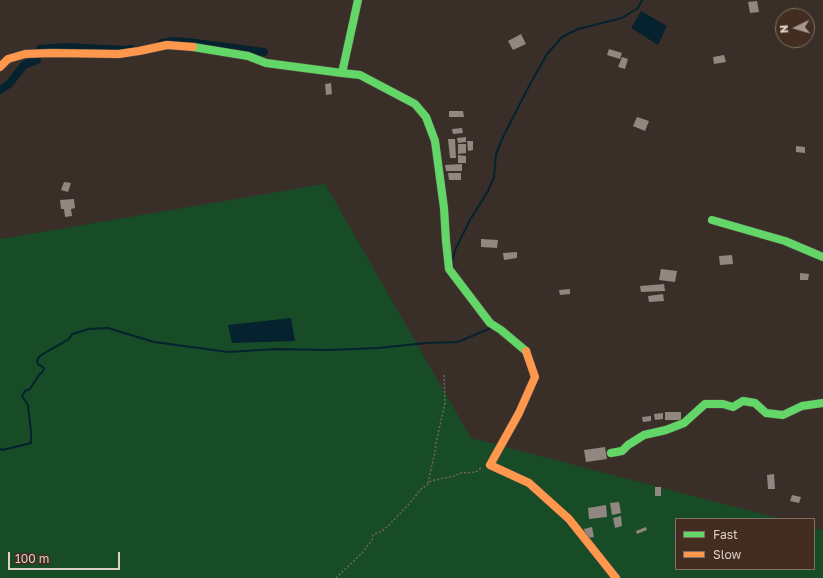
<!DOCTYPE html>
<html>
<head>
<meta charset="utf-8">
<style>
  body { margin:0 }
  #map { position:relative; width:823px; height:578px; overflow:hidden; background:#3a2f28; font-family:"Golos Text",sans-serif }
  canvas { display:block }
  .legend { position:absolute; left:675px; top:518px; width:140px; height:52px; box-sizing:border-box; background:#422d20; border:1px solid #806f64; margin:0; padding:5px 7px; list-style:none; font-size:12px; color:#ded1c9 }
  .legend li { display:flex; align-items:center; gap:8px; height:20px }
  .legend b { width:20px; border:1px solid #806f64 }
  .north { position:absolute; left:775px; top:8px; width:40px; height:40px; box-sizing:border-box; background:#422d20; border:1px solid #806f64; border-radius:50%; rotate:265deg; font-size:11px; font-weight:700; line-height:16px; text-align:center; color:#ded1c9 }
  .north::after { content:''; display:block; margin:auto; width:14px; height:18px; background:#a59891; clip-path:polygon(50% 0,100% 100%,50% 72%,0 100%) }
  .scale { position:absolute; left:8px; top:552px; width:112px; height:18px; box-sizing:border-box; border:2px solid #ded1c9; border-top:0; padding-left:5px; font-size:12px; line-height:14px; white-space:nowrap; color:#ded1c9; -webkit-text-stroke:3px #422d20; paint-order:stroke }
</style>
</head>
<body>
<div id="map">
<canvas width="823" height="578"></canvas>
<ul class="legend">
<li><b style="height:5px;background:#63d668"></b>Fast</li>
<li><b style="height:5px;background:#ff974d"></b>Slow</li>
</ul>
<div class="north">N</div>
<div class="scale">100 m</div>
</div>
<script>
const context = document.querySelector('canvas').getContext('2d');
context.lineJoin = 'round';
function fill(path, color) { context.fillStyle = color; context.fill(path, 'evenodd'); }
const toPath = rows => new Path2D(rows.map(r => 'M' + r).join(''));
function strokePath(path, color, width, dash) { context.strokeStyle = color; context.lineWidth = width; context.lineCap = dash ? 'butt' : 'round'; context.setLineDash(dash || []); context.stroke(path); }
fill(toPath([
  [325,184,471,438,781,519,676,519,676,569,814,569,814,528,823,530,823,578,0,578,0,239]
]), '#184c27');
fill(toPath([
  [641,11,667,26,658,45,631,28],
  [291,318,295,341,232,343,228,325]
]), '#05222e');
strokePath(toPath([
  [454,270,452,263,455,250,470,220,488,191,494,177,496,154,503,137,528,88,547,54,562,37,578,29,622,18,638,8,642,0],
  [0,449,2,450,27,444,31,443,31,432,28,405,22,396,25,391,30,389,39,375,43,371,44,368,38,364,37,361,39,357,43,354,69,339,72,334,89,329,108,328,154,342,228,352,276,349,328,350,378,348,427,343,458,342,491,328]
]), '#05222e', 2);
strokePath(toPath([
  [162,43,173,41,196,43,264,52],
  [40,49,66,47,124,50,131,49],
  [0,90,9,84,24,65,37,60]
]), '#05222e', 8);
fill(toPath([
  [757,1,759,12,750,13,748,2],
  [521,34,526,44,513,50,508,41],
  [609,49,622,53,620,59,607,55],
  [724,55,726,62,714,64,713,57],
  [622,57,628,59,625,69,618,67],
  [331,83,332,94,326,95,325,84],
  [449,111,463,111,464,117,449,117],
  [637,117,649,121,645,131,633,126],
  [462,128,463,133,453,134,452,129],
  [466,137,466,142,458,143,457,138],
  [448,139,455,139,456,158,450,158],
  [467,141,473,141,473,150,468,151],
  [458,144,466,144,466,153,458,154],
  [796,146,805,147,805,153,796,152],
  [458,155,466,156,466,163,458,163],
  [462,164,462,171,446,171,445,165],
  [448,173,461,173,461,180,449,180],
  [64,182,71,183,68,192,61,190],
  [74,199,75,208,71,209,72,216,65,217,64,209,61,209,60,200],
  [481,239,498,240,497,248,481,247],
  [517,252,517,258,504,260,503,253],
  [732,255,733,264,720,265,719,256],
  [661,269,677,271,675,282,659,280],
  [800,273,809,274,808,280,800,280],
  [664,284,665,291,641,292,640,286],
  [570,289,570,294,560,295,559,290],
  [663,294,664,301,649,302,648,296],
  [665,412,681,412,681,420,665,420],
  [663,413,663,419,655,420,654,414],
  [651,416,651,421,643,422,642,417],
  [605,447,607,459,586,462,584,450],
  [774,474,775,489,768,489,767,475],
  [655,487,661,487,661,496,655,496],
  [792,495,801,497,799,503,790,501],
  [619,502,621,513,612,515,610,503],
  [606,505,607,517,589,519,588,508],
  [621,516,622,526,615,528,613,518],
  [592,527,594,537,586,538,584,529],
  [646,527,647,530,637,534,636,531]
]), '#918781');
const fast = toPath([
  [358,0,342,73,360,75,415,104,426,117,435,141,444,208,446,241,449,269,490,323,501,330,526,351],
  [193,47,248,56,266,63,342,73],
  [712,220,785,241,823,257],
  [611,453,622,451,628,445,644,435,666,430,684,423,705,404,723,404,733,407,743,401,755,403,766,413,783,415,802,406,823,403]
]);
const slow = toPath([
  [0,67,8,59,25,54,51,53,119,54,139,51,167,45,193,47],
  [526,351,535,377,519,413,490,465,529,483,569,519,616,578]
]);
strokePath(fast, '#564c46', 9);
strokePath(slow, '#564c46', 9);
strokePath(toPath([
  [428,483,435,452,436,443,445,403,444,375],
  [336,578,362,553,372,540,373,535,382,531,389,525,409,504,421,489,427,485,431,481,454,476,461,473,476,472,482,467]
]), '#706762', 1.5, [2, 2]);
strokePath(fast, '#63d668', 8);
strokePath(slow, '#ff974d', 8);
</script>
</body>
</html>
